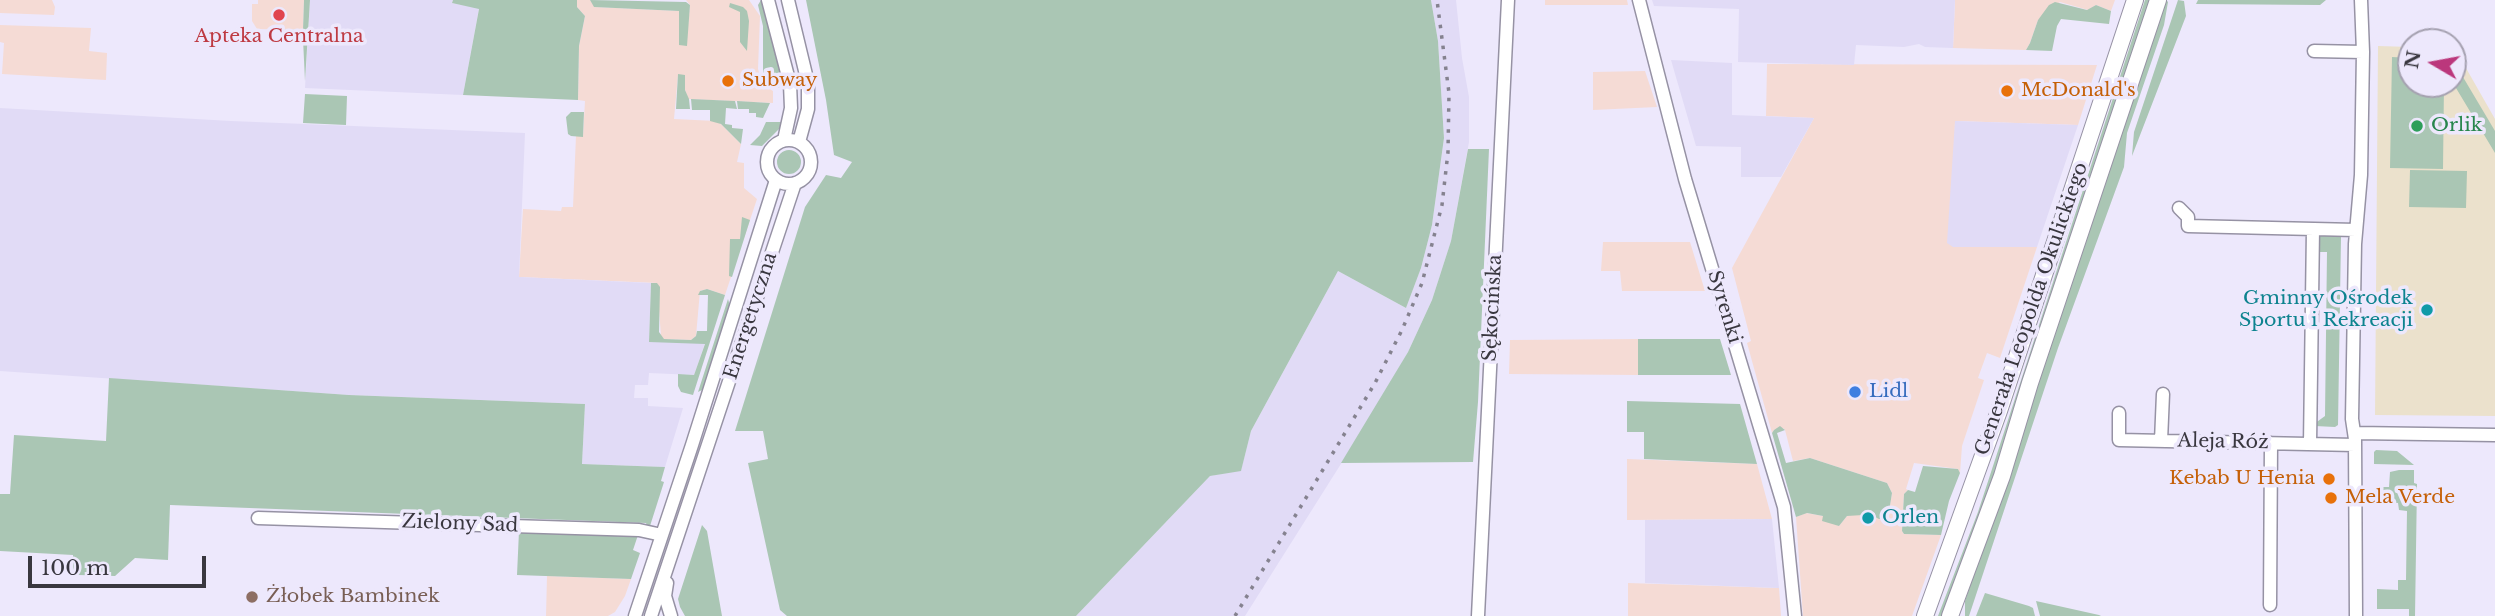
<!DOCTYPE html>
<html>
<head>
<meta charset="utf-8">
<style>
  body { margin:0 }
  #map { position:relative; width:2495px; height:616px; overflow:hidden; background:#ede8fc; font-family:"Libre Baskerville",serif }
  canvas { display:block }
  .north { position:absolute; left:2397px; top:28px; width:70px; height:70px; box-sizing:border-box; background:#ede8fc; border:2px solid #a5a1b0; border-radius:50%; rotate:280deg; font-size:19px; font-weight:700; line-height:28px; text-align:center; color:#39373f }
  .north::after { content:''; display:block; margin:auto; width:24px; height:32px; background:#bb377c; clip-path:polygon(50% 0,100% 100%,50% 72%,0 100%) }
  .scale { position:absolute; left:28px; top:556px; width:178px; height:32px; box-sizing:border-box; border:4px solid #39373f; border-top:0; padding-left:9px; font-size:21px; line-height:24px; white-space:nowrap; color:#39373f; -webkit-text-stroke:5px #ede8fc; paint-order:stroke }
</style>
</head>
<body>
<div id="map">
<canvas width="2495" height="616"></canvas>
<div class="north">N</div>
<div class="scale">100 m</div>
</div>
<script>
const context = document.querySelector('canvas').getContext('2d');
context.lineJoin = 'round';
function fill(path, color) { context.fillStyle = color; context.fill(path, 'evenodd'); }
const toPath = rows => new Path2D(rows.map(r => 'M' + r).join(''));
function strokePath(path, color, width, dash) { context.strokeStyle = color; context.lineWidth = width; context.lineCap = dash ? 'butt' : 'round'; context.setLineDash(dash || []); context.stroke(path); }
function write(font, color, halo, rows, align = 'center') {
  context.font = font + ' "Libre Baskerville",serif'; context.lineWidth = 7; context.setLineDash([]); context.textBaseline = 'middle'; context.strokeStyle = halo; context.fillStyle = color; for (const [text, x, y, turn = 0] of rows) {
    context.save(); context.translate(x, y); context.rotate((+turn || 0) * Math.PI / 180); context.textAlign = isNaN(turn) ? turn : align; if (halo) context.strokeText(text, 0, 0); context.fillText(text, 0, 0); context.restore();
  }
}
fill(toPath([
  [0,0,52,0,55,7,54,15,0,13],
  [258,0,304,0,303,30,257,29,252,21,252,4,258,4],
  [577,0,590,0,595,7,680,11,679,45,686,45,690,5,686,0,749,0,760,16,758,69,763,85,773,91,773,103,688,99,685,90,685,75,678,75,674,119,716,121,721,124,741,144,737,162,744,163,744,188,757,199,725,295,707,289,700,291,696,336,691,340,663,339,661,336,657,283,519,277,523,209,561,211,562,207,573,207,576,136,583,136,585,101,578,100,579,46,585,16,577,7],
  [1545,0,1627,0,1628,5,1545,5],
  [1955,0,2115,0,2111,11,2096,5,2088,10,2060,2,2038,20,2030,43,2026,50,1953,48],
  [0,25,91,28,89,51,107,53,106,80,2,74,4,43,0,42],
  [1767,64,2097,65,2078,125,1955,121,1954,247,2037,247,2000,358,1987,353,1978,378,1984,380,1962,446,1960,473,1958,469,1914,463,1906,489,1908,490,1904,494,1902,531,1904,534,1941,535,1912,616,1803,616,1796,517,1806,513,1823,516,1839,526,1847,516,1863,511,1888,518,1892,493,1887,483,1810,458,1793,461,1785,430,1783,428,1774,430,1772,433,1747,343,1751,341,1732,268,1814,118,1766,116],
  [1645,71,1657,107,1593,110,1593,72],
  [1603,242,1690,242,1705,291,1622,291,1620,271,1601,271],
  [1638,339,1638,375,1509,374,1510,340],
  [1627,459,1757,464,1772,519,1627,520],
  [547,576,631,579,625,596,615,612,608,616,546,616],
  [1628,583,1779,588,1781,616,1628,616]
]), '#f5dbd5');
fill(toPath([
  [310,0,453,0,452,3,479,8,463,95,305,88],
  [1431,0,1456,0,1462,58,1469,97,1469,142,1451,241,1432,300,1408,352,1380,402,1245,616,1076,616,1210,476,1241,470,1251,431,1338,271,1406,308,1421,268,1432,225,1444,138,1438,41],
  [1652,0,1955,0,1953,48,1925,47,1919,44,1904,47,1856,45,1854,65,1738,62,1739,9,1654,6],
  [1671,60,1732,63,1732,115,1814,118,1781,177,1741,177,1741,147,1696,146],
  [0,108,231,121,525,133,519,277,651,283,649,341,705,343,694,375,649,373,648,385,635,385,634,398,648,398,648,406,683,408,665,467,582,464,585,404,349,395,0,371],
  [1955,121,2078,125,2037,247,1953,247,1947,243],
  [1772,519,1779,588,1645,583,1645,520]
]), '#e1dbf6');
fill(toPath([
  [2378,46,2411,47,2411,84,2453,84,2454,47,2495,119,2495,416,2375,415]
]), '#ebe1cc');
fill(toPath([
  [304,0,310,0,305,81,303,39,268,29,303,30],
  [453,0,577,0,577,7,585,16,579,46,578,100,463,95,479,9,452,3],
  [590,0,686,2,690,5,687,46,679,45,679,11,594,7],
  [761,0,781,77,779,88,769,85,763,75,763,26,758,5],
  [806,0,1431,0,1438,41,1444,138,1432,225,1421,268,1406,308,1338,271,1251,431,1241,471,1210,476,1076,616,787,616,780,610,748,463,768,459,763,431,735,431,805,207,826,175,841,178,852,162,834,155,826,100],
  [2145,0,2150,0,1982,516,1943,616,1938,616,1978,512],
  [2166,0,2168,2,2164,25,2127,133,2124,167,2058,348,1969,616,1965,616,1965,601],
  [2178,0,2184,1,2186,16,2132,156,2134,132],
  [2198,0,2326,0,2320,5,2196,4],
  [2055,2,2087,10,2096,5,2111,11,2109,24,2061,19,2057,26,2052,51,2026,50,2030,43,2038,20,2049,5],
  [730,3,743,7,747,11,749,21,747,51,740,42,740,12,729,7],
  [2392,57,2411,58,2411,84,2444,84,2443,169,2390,168],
  [2457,67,2495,131,2495,153,2453,83,2453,69],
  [678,74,685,75,685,90,689,99,690,109,676,109],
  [305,94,347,96,346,125,303,123],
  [691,99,735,101,737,109,726,108,725,124,732,125,732,128,743,129,741,144,721,124,710,121,710,110,692,110],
  [737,101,770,103,763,118,756,117,756,113,749,113,749,109,738,109],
  [571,112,584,112,583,137,571,136,568,134,566,117],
  [766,122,782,122,781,127,762,146,750,145,760,135],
  [1468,149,1489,149,1478,402,1473,462,1341,463,1408,352,1432,300,1451,241],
  '777 162a12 12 0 1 1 24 0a12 12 0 1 1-24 0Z',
  [2410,170,2467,171,2466,208,2409,207],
  [742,217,750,220,732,277,729,276,730,239,740,239],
  [2322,234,2340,235,2341,237,2338,425,2335,427,2315,426,2314,424,2325,416,2327,252,2319,252,2319,237],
  [651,283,657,283,660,287,659,332,664,339,691,340,696,336,697,331,707,331,708,295,698,295,700,291,707,289,725,295,693,395,681,392,678,386,678,374,694,375,705,344,649,342],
  [728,299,730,306,704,389,698,392],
  [1638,339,1720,339,1731,375,1638,375],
  [109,378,349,395,585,404,582,464,665,467,661,481,664,482,650,526,647,526,646,523,170,505,168,560,135,558,115,576,79,575,75,573,73,567,73,555,0,551,0,494,10,494,14,435,106,441],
  [1627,401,1740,404,1757,464,1644,459,1644,432,1627,432],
  [1780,426,1785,430,1777,433,1786,463,1810,458,1887,483,1892,493,1888,518,1879,519,1875,517,1875,513,1864,511,1863,515,1847,516,1839,526,1822,521,1823,516,1807,513,1796,517,1772,433,1774,430],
  [2376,450,2397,451,2414,465,2374,464,2374,452],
  [1923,466,1958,469,1960,473,1949,501,1941,535,1904,534,1902,531,1904,494,1908,490,1915,492],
  [2399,470,2414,470,2414,483,2417,484,2415,616,2409,616,2409,609,2377,609,2377,589,2398,590,2398,580,2406,580,2407,511,2399,510,2398,503,2377,502,2377,487,2389,487,2390,472],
  [702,525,707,531,722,616,685,616,680,607,678,599],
  [519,531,638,535,633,550,640,553,631,579,517,575],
  [1985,593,2029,606,2033,608,2035,616,1976,616],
  [2036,601,2099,615,2101,616,2040,616]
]), '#aac6b4');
const minor = toPath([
  [768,0,790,84,791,108,784,140],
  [788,0,808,83,808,109,799,142],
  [1639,0,1685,179,1784,507,1795,616],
  [2314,51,2363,52],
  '767 162a22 22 0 1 1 44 0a22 22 0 1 1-44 0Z',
  [2179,208,2188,217,2188,226,2356,230],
  [2119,413,2119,440,2355,445],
  [2355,433,2495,435],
  [2161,441,2163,394],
  [2310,444,2313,229],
  [258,518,639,530,662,535],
  [667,583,665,596,671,616],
  [2270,605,2271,443],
  [635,616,692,445,776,180],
  [651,616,795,183],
  [1478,616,1508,0],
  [2356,616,2355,439,2352,419,2355,244,2361,175,2363,52,2361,0]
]);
const major = toPath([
  [1925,616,1999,411,2135,0],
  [1950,616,2002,476,2030,383,2158,0]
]);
strokePath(minor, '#9692a4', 15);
strokePath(major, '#9692a4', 18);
strokePath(minor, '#fff', 12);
strokePath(major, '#fff', 16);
strokePath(toPath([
  [1235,616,1375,383,1402,330,1422,283,1442,205,1448,152,1449,93,1437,0]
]), '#85828f', 3.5, [3.5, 7]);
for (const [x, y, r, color] of [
  [279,15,7,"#e0444e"],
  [728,81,7,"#e8710a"],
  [2007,91,7,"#e8710a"],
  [2417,126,7,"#2e9e5b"],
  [2427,310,7,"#0f9aa8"],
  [1855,392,7,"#3f7fe0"],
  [2329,479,7,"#e8710a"],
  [2331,498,7,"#e8710a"],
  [1868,518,7,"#0f9aa8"],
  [252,597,7,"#8d6e63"]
]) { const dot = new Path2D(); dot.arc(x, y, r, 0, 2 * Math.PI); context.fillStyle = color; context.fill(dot); strokePath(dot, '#ede8fc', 2.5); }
write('19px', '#be3a42', '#ede8fc', [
  ["Apteka Centralna",279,37]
]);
write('19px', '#c56008', '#ede8fc', [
  ["Subway",742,81],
  ["McDonald's",2021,91],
  ["Kebab U Henia",2315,479,"right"],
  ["Mela Verde",2345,498]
], 'left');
write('19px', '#27864d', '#ede8fc', [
  ["Orlik",2431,126]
], 'left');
write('19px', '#0d838f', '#ede8fc', [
  ["Gminny Ośrodek",2413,299],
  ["Sportu i Rekreacji",2413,321],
  ["Orlen",1882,518,"left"]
], 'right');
write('19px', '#39373f', '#ede8fc', [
  ["Syrenki",1724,307,73],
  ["Sękocińska",1493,308,-87],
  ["Generała Leopolda Okulickiego",2032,309,-71],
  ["Energetyczna",751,316,-72],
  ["Aleja Róż",2223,442,1],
  ["Zielony Sad",460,524,2]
]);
write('19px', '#366cbe', '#ede8fc', [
  ["Lidl",1869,392]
], 'left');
write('19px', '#785e54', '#ede8fc', [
  ["Żłobek Bambinek",266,597]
], 'left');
</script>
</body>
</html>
